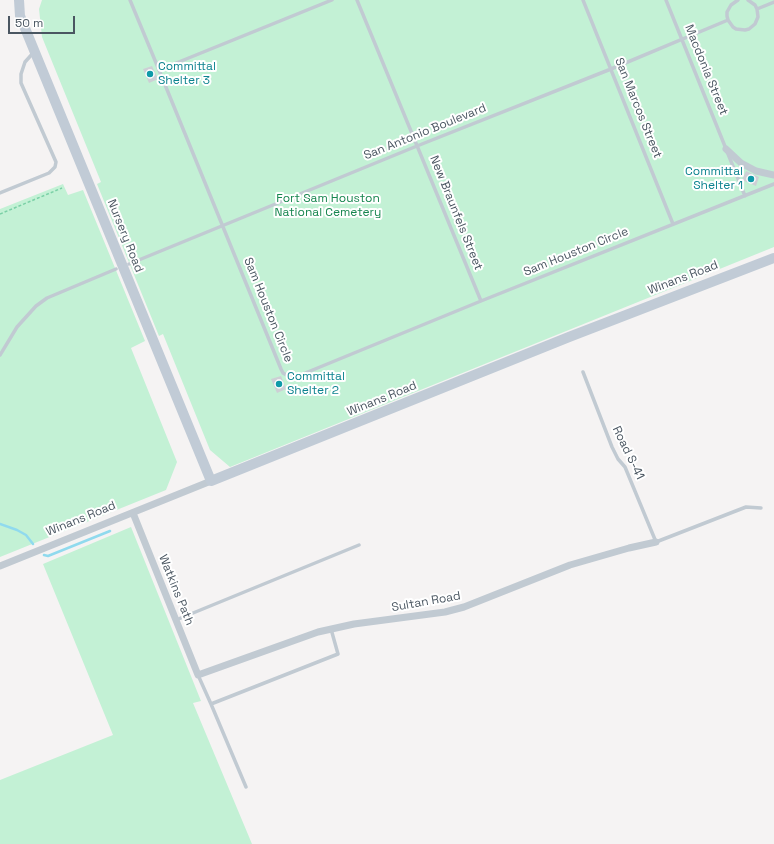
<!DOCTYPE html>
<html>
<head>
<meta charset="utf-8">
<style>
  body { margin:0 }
  #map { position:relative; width:774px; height:844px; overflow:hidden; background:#f5f3f3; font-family:"Space Grotesk",sans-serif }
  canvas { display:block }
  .scale { position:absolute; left:8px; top:16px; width:67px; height:18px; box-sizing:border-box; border:2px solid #4a5661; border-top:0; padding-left:5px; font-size:12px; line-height:14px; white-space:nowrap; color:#4a5661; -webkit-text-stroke:3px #fff; paint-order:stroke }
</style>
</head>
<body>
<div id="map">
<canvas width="774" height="844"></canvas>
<div class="scale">50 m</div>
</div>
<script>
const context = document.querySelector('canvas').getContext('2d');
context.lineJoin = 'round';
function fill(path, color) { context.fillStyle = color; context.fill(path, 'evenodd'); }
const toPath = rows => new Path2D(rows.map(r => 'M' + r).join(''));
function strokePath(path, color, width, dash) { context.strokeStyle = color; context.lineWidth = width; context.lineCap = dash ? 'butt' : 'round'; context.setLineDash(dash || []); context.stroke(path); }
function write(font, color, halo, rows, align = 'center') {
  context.font = font + ' "Space Grotesk",sans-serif'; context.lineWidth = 4; context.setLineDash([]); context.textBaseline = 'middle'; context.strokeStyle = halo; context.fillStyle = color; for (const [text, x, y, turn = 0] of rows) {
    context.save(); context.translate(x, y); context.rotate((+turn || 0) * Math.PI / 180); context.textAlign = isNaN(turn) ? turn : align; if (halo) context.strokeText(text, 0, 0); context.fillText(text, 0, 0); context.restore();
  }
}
fill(toPath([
  [42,0,774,0,774,247,230,467,210,450,163,334,159,336,97,184,101,182,42,37,39,9],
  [63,184,68,195,83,190,145,341,131,348,177,462,166,490,0,557,0,209],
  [131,527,201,701,193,703,252,844,0,844,0,780,113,735,43,564]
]), '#c3f1d5');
strokePath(toPath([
  [0,524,17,530,26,535,33,544],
  [44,555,48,556,110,531]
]), '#90daee', 2.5);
fill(toPath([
  [152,66,158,79,149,83,143,69],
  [746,171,759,177,756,186,742,180],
  [281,376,286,389,277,393,271,379]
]), '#cdcfd5');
strokePath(toPath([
  [0,214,62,188]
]), '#7ad0a6', 1.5, [3, 2]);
strokePath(toPath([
  [130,0,159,70],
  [332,0,159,70,281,369,283,373,288,376,298,376,481,301,774,184],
  [357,0,481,301],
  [583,0,673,224],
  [666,0,745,196],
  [738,0,731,5,727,12,727,16,728,20,733,27,736,29,745,30,749,29,755,24,758,17,757,9,755,5,748,0],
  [757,9,774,2],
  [0,193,49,173,55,167,56,162,21,83,21,74,25,62,34,52],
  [129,264,417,146,611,69,728,20],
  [0,355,17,327,36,306,47,298,116,269],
  [583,372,612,447,618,459,625,467,656,542,746,507,761,508],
  [176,620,359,545],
  [198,675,211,704,338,654,331,629],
  [211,704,246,787]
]), '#c1cad2', 3.5);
strokePath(toPath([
  [726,149,741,163,756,171,774,175],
  [133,513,198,675,318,632,354,624,445,612,464,607,570,565,629,548,656,542],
  [0,566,211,481]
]), '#c1cad2', 7);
strokePath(toPath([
  [19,0,20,16,211,481,569,337,774,258]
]), '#c1cbd6', 10);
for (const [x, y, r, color] of [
  [150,74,4,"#0f9aa8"],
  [751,179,4,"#0f9aa8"],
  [279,384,4,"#0f9aa8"]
]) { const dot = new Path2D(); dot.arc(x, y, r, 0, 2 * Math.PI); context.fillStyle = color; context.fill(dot); strokePath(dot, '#fff', 1.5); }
write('12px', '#0d838f', '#fff', [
  ["Committal",158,67],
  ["Shelter 3",158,81],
  ["Committal",743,172,"right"],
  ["Shelter 1",743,186,"right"],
  ["Committal",287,377],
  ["Shelter 2",287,391]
], 'left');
write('12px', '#4a5661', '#fff', [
  ["Macdonia Street",706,70,68],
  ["San Marcos Street",638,108,68],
  ["San Antonio Boulevard",425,132,-22],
  ["New Braunfels Street",456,213,68],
  ["Nursery Road",125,236,68],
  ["Sam Houston Circle",576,252,-22],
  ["Winans Road",683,278,-21],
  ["Sam Houston Circle",268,310,68],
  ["Winans Road",382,399,-22],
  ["Road S-41",628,453,64],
  ["Winans Road",81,519,-22],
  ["Watkins Path",176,590,68],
  ["Sultan Road",426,602,-10]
]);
write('12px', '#17864f', '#fff', [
  ["Fort Sam Houston",328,199],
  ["National Cemetery",328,213]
]);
</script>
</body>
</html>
